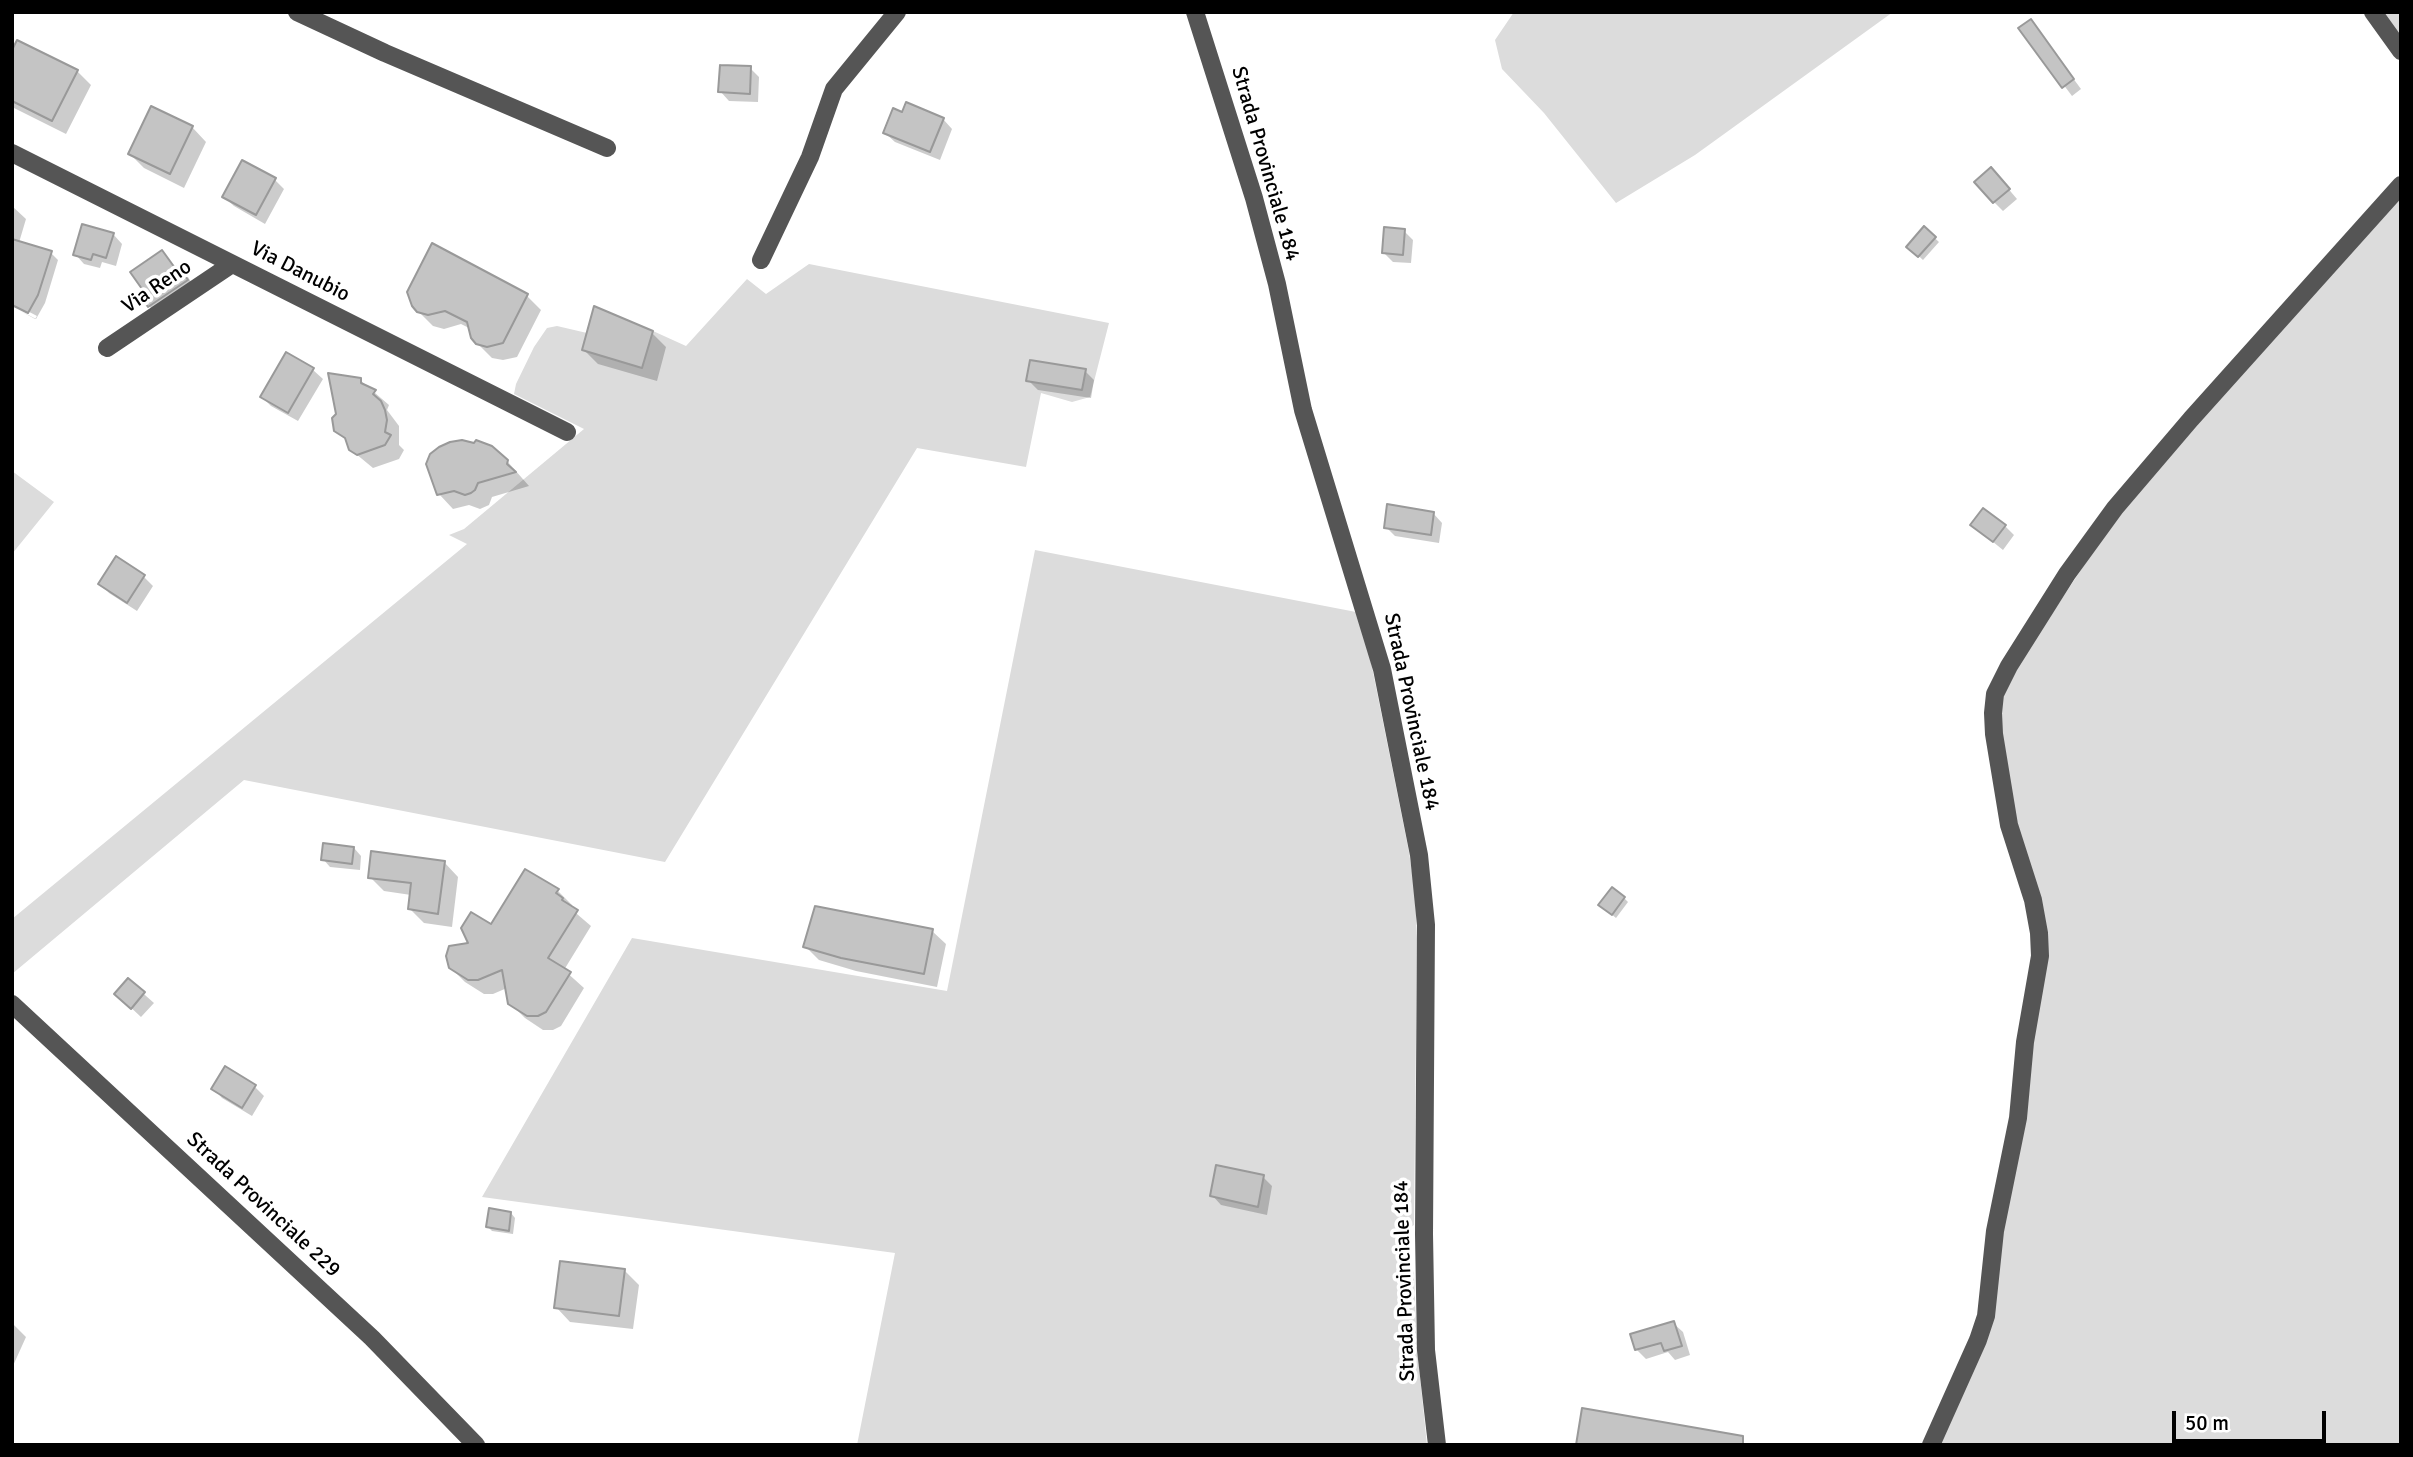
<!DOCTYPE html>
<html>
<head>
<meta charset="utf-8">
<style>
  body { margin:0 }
  #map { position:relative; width:2413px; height:1457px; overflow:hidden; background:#fff; font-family:Signika,sans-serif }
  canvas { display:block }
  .frame { position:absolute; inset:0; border:14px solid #000; pointer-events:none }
  .scale { position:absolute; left:2172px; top:1411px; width:154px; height:32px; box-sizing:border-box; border:4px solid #000; border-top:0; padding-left:9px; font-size:21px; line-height:24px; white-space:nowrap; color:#000; -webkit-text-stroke:5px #fff; paint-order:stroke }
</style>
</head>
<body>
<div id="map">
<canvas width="2413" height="1457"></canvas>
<div class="frame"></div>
<div class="scale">50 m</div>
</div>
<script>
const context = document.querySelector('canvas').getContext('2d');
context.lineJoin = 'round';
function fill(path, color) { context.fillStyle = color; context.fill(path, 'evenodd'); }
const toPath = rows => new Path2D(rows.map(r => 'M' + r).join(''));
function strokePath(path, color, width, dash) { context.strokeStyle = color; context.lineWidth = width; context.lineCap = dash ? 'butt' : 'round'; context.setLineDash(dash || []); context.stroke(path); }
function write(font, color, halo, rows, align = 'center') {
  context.font = font + ' Signika,sans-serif'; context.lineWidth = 7; context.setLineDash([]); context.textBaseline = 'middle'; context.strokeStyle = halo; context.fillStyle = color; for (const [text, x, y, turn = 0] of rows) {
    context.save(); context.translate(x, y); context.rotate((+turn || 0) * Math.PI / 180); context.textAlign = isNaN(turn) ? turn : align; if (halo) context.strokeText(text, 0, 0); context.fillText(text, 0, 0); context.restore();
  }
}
fill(toPath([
  [1514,12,1893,12,1695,155,1616,203,1544,113,1502,69,1495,40],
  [2378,12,2401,12,2401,43],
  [2401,195,2401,1445,1940,1445,1986,1338,2048,945,2017,828,2002,740,2001,704,2006,683,2118,514],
  [809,264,1109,323,1090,397,1072,402,1041,393,1026,467,917,448,665,862,244,780,12,974,12,919,467,544,449,535,464,529,584,429,514,394,516,384,534,347,547,328,557,326,587,333,582,350,642,368,653,331,686,346,747,279,766,294],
  [12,471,54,502,12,554],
  [1035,550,1356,612,1370,657,1409,852,1415,892,1417,939,1414,1225,1398,1236,1399,1256,1414,1272,1417,1347,1427,1445,857,1445,895,1253,482,1197,632,938,947,991]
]), '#dcdcdc');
fill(toPath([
  [2031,21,2081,89,2072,96,2021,28],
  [12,54,77,71,91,85,66,134,12,107],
  [750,68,759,77,758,102,729,101,720,91],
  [903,114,943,119,952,129,940,160,895,142,885,133],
  [192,127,206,142,184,188,144,168,130,154],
  [2000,179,2017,199,2003,211,1994,202],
  [275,180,284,189,265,224,234,206,224,197],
  [12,206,26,219,15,256,12,255],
  [1925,229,1939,242,1923,260,1909,247],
  [1404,231,1413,240,1411,263,1393,262,1384,253],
  [113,234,122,244,116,266,102,262,100,268,84,264,75,254],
  [162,252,177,269,188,277,196,290,158,315,149,306],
  [51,253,58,260,45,303,36,319,17,309,35,319,37,316,16,305,16,308,12,305],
  [527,296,541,310,517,357,503,360,492,358,477,343,471,329,461,324,444,329,433,326,418,311],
  [652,333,666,347,657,381,598,364,584,350],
  [287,354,313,370,323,379,298,421,271,406,262,397],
  [1085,371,1094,380,1091,398,1038,390,1028,380],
  [360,380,389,405,387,410,399,426,399,445,404,450,399,459,373,468,350,449,349,443,335,430],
  [507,461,529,486,492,497,489,505,480,509,469,505,453,509,439,494],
  [1433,513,1442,523,1439,543,1395,536,1386,527],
  [1972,525,2005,526,2014,535,2003,550],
  [117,559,144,577,153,586,137,611,109,593,100,583],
  [354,848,361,856,360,870,330,867,323,859],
  [444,862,458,877,452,927,424,923,410,909,411,895,384,891,370,877],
  [558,891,572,905,570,908,591,926,564,970,584,988,561,1026,553,1030,543,1030,525,1018,510,1003,507,988,493,994,484,994,465,982,450,967,470,944,492,927],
  [1624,898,1628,902,1616,918,1605,909],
  [932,931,946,944,937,987,856,971,819,960,805,946],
  [128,980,154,1003,141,1017,126,1003],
  [255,1087,264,1096,252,1116,222,1098,213,1088],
  [1263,1177,1272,1186,1267,1215,1221,1205,1212,1195],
  [511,1213,515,1218,513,1234,492,1231,488,1227],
  [624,1270,639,1285,633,1329,570,1322,556,1307],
  [12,1323,26,1337,12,1368],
  [1673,1323,1683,1332,1690,1355,1675,1360,1668,1352,1646,1359,1637,1350]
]), '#0003');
const building = toPath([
  [2031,19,2074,79,2062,88,2018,28,2031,19],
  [17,40,78,70,52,121,12,101,12,50,17,40],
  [720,65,751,66,750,94,718,92,720,65],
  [906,102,944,118,930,152,883,133,893,108,902,112,906,102],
  [151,106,193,126,170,174,128,154,151,106],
  [242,160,276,178,256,215,222,197,242,160],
  [1991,167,2010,189,1993,203,1974,182,1991,167],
  [82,224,114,233,106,258,93,254,91,260,73,255,82,224],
  [1924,226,1936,237,1918,257,1906,247,1924,226],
  [1384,227,1405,229,1403,255,1382,253,1384,227],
  [12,239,52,251,38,295,28,313,12,305,12,239],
  [432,243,528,294,503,343,487,347,476,344,471,338,467,322,445,311,428,315,417,312,412,306,407,292,432,243],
  [162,250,175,268,178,266,188,280,148,307,138,292,142,289,130,272,162,250],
  [594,306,653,331,642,368,582,350,594,306],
  [286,352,314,368,288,413,260,397,286,352],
  [1030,360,1086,369,1082,390,1026,381,1030,360],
  [328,373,361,378,361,383,376,390,373,394,381,401,385,410,387,420,385,432,391,435,385,445,357,455,349,450,345,438,334,431,332,418,336,414,328,373],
  [462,440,474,443,476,440,492,446,508,460,507,464,516,472,478,483,475,490,471,493,465,495,454,491,437,495,426,464,430,454,439,447,450,442,462,440],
  [1387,504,1434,512,1431,535,1384,528,1387,504],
  [1983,508,2006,525,1993,542,1970,525,1983,508],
  [116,556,145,575,127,603,98,584,116,556],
  [323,843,354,847,352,864,321,860,323,843],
  [371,851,445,861,438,914,408,909,411,883,368,878,371,851],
  [525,869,559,889,556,893,563,898,562,900,578,910,548,958,571,972,546,1012,538,1016,527,1016,508,1004,502,970,478,980,468,980,449,968,446,956,449,946,468,943,461,928,471,912,491,924,525,869],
  [1612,887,1625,897,1612,915,1598,905,1612,887],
  [815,906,933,929,924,974,841,958,803,947,815,906],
  [128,978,145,992,131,1009,114,994,128,978],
  [225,1066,256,1085,242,1108,211,1089,225,1066],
  [1216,1165,1264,1175,1258,1207,1210,1196,1216,1165],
  [489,1208,511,1212,509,1231,486,1227,489,1208],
  [560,1261,625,1269,619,1316,554,1308,560,1261],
  [1674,1321,1682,1346,1664,1351,1661,1343,1635,1350,1630,1334,1674,1321],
  [1582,1408,1743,1436,1743,1445,1576,1445,1582,1408]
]);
fill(building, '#c4c4c4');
strokePath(building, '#999', 2);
strokePath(toPath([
  [297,12,385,53,607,148],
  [1195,12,1254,198,1277,284,1303,410,1382,669,1419,855,1426,925,1424,1234,1426,1350,1437,1445],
  [2373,12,2401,51],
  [12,153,567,432],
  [761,260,810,157,834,89,897,12],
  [107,348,232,264],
  [12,1004,372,1338,476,1445],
  [1931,1445,1978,1340,1986,1316,1995,1231,2018,1118,2025,1042,2040,956,2039,933,2033,900,2009,825,1994,734,1993,713,1995,694,2009,666,2067,574,2115,508,2191,419,2401,185]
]), '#555', 18);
write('21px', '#000', '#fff', [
  ["Strada Provinciale 184",1265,164,74],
  ["Via Danubio",300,272,27],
  ["Via Reno",157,287,-34],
  ["Strada Provinciale 184",1411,712,78],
  ["Strada Provinciale 229",263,1205,43],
  ["Strada Provinciale 184",1405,1281,-92]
]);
</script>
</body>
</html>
